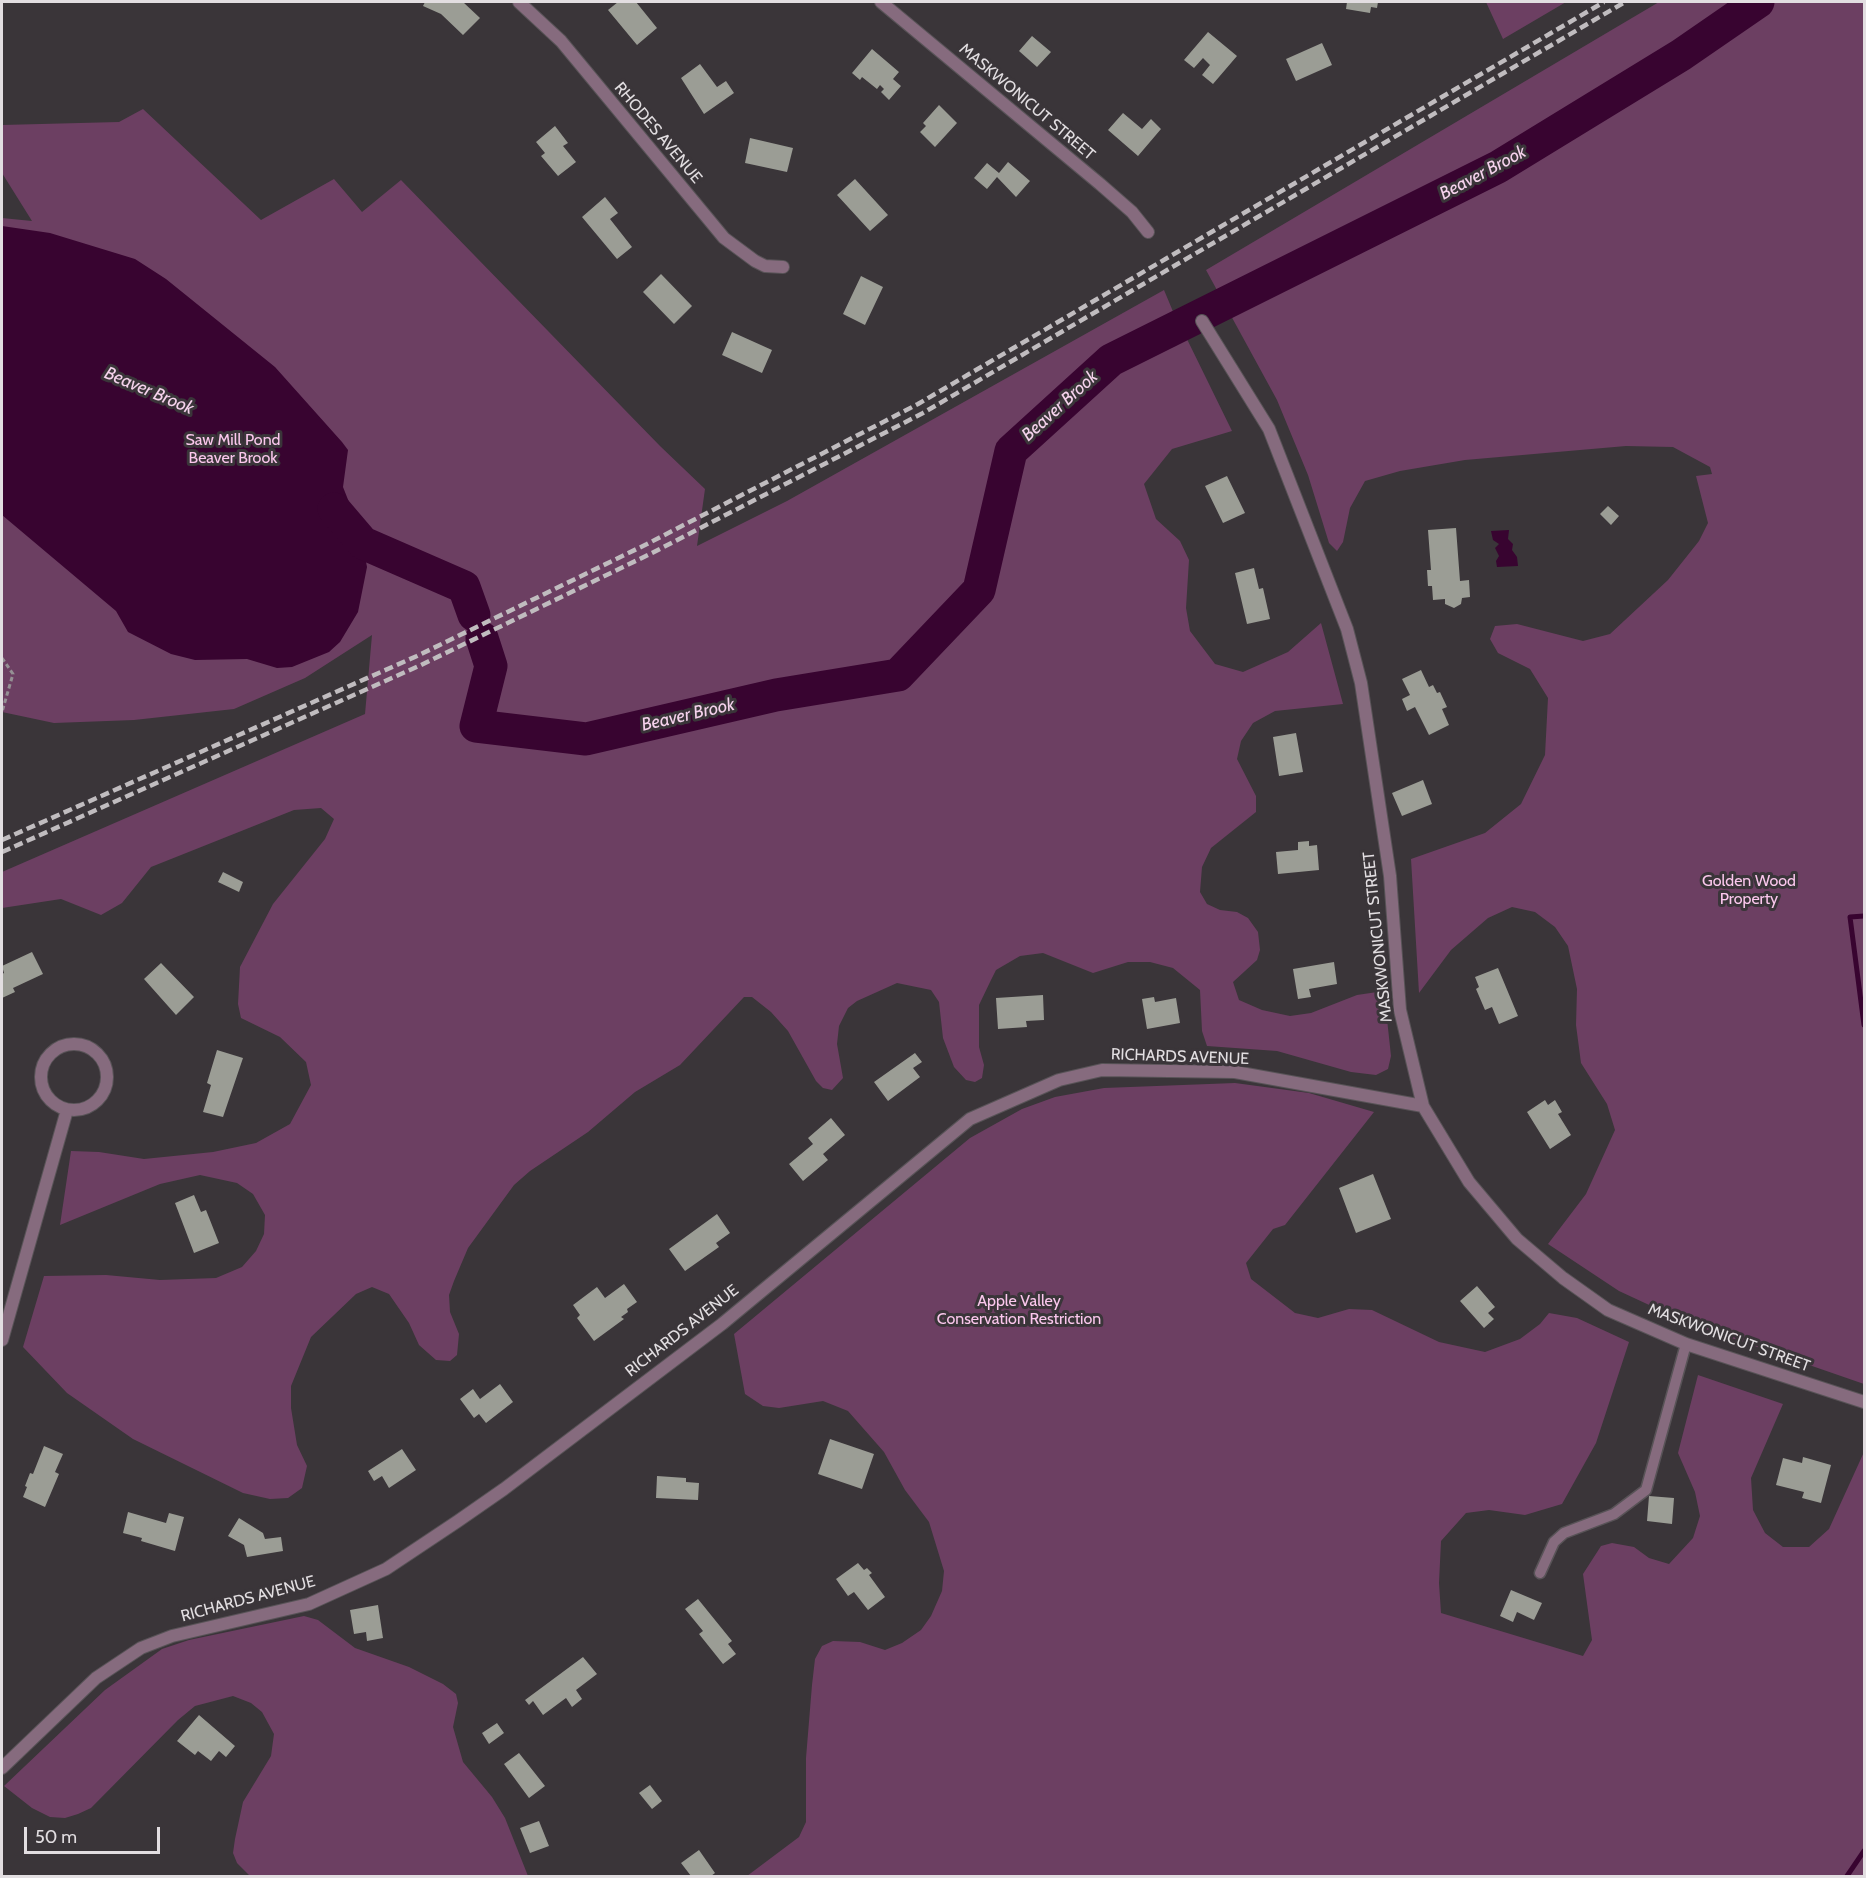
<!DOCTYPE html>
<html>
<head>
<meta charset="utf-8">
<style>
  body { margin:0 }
  #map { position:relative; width:1866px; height:1878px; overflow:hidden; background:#3a3539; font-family:Cabin,sans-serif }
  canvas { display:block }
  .frame { position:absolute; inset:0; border:3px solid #e2dee1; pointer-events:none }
  .scale { position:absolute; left:24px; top:1827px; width:136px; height:27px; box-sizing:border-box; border:3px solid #e2dee1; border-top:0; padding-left:8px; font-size:18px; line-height:21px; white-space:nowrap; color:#e2dee1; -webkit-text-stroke:4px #3a3539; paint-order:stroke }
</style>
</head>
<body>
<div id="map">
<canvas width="1866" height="1878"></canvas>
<div class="frame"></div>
<div class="scale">50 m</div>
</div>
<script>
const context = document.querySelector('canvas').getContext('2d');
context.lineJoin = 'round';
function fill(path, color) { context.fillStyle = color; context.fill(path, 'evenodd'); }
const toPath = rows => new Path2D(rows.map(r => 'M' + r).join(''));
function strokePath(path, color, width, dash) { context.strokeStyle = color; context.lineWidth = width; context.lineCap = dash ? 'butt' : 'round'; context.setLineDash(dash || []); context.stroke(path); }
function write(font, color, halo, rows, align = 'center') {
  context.font = font + ' Cabin,sans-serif'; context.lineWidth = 6; context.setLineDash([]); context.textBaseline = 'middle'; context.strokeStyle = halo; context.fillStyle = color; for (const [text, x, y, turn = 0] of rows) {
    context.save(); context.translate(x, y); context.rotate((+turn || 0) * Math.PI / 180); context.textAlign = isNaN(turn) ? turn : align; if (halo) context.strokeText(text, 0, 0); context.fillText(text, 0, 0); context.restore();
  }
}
fill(toPath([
  [1486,2,1566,2,1503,39],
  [1659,2,1864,2,1864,1384,1688,1323,1619,1291,1548,1244,1586,1194,1615,1130,1607,1104,1581,1063,1576,1025,1577,989,1568,946,1555,927,1535,912,1512,907,1488,918,1451,950,1419,993,1411,859,1485,833,1521,804,1545,755,1548,698,1530,669,1498,653,1490,639,1495,626,1517,624,1583,641,1610,634,1668,580,1699,541,1708,523,1696,476,1712,474,1710,467,1673,447,1626,446,1465,460,1400,471,1365,481,1350,508,1343,542,1337,551,1329,543,1308,475,1277,400,1206,270],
  [143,109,261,220,334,179,362,212,401,180,660,446,705,489,697,546,787,501,1164,290,1182,333,1184,333,1232,431,1172,449,1144,484,1156,519,1180,541,1189,560,1186,608,1190,631,1215,664,1243,672,1288,652,1321,623,1343,704,1275,711,1253,723,1241,741,1237,759,1256,796,1256,812,1211,848,1202,867,1200,892,1207,904,1220,910,1237,912,1248,918,1258,932,1260,950,1257,960,1233,982,1239,1000,1262,1010,1290,1016,1311,1013,1357,995,1384,991,1391,1056,1388,1069,1376,1075,1351,1072,1277,1051,1207,1046,1202,1031,1200,990,1173,968,1150,962,1128,962,1093,973,1043,953,1020,956,996,970,991,980,979,1005,979,1047,984,1065,982,1078,975,1082,966,1080,954,1067,943,1038,939,1002,931,990,897,983,857,1001,848,1008,839,1026,837,1044,843,1078,832,1090,823,1088,816,1081,788,1031,771,1012,752,997,744,997,680,1065,635,1092,588,1132,530,1171,514,1185,468,1248,454,1281,449,1295,450,1312,459,1334,457,1355,450,1361,436,1360,419,1345,409,1323,389,1294,372,1287,356,1294,311,1337,291,1386,291,1408,297,1445,307,1466,302,1488,288,1498,270,1499,243,1493,133,1439,67,1393,23,1347,44,1276,106,1275,160,1280,216,1278,242,1267,256,1251,264,1234,265,1215,253,1194,237,1183,200,1175,160,1184,60,1225,71,1151,99,1152,144,1159,213,1152,256,1143,290,1124,311,1085,306,1062,280,1037,241,1018,238,1004,240,967,273,904,325,839,334,819,321,808,294,810,151,867,122,903,101,915,61,899,2,908,2,872,365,714,372,635,305,678,234,709,134,720,54,723,2,712,2,218,32,221,2,173,2,125,119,122],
  [1235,1083,1309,1093,1374,1112,1285,1225,1273,1229,1246,1263,1251,1279,1295,1313,1318,1318,1349,1309,1372,1310,1439,1342,1485,1352,1520,1339,1540,1324,1549,1313,1577,1318,1629,1342,1596,1443,1562,1504,1525,1515,1489,1510,1466,1513,1441,1541,1439,1583,1441,1613,1583,1656,1592,1640,1583,1574,1601,1546,1612,1543,1634,1547,1649,1558,1669,1564,1693,1538,1700,1516,1695,1492,1678,1453,1698,1375,1783,1404,1751,1478,1753,1510,1765,1533,1783,1547,1809,1547,1829,1529,1864,1452,1864,1876,747,1876,799,1837,806,1822,806,1758,812,1685,815,1659,822,1646,833,1641,860,1642,885,1650,902,1643,921,1630,931,1616,942,1591,944,1571,929,1522,905,1490,884,1452,848,1411,823,1401,779,1408,763,1406,745,1394,734,1334,970,1138,1022,1109,1055,1097,1104,1088],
  [304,1616,318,1620,355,1648,409,1667,443,1684,456,1694,458,1703,453,1727,463,1762,492,1797,505,1818,528,1876,250,1876,237,1863,233,1853,235,1839,243,1802,271,1756,274,1734,262,1712,251,1703,233,1696,195,1706,178,1720,91,1808,78,1814,65,1818,50,1817,32,1808,4,1786,105,1690,162,1649,189,1640]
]), '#6c3f62');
fill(toPath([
  [2,226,50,233,135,259,166,279,275,367,342,442,348,450,343,487,360,530,367,567,358,612,340,642,329,652,292,667,277,668,247,659,195,660,171,654,128,632,116,611,2,515],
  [1509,530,1508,539,1513,544,1512,550,1517,557,1518,566,1497,567,1496,561,1499,556,1495,548,1499,544,1493,540,1491,531]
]), '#380430');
strokePath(toPath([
  [1864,916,1850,917,1864,1025],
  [1847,1876,1864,1851]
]), '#380430', 5);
strokePath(toPath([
  [334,509,363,543,464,587,474,615],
  [482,638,491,666,476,726,586,739,776,695,898,675,979,590,1011,451,1111,360,1498,167,1681,55,1758,2]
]), '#380430', 33);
fill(toPath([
  [425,2,463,2,480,18,463,35,441,14,423,6],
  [618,2,636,2,657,28,637,45,608,10],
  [1347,2,1378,2,1377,8,1371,7,1370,13,1346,9],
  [1208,32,1237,56,1213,84,1202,75,1210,65,1203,58,1194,68,1184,60],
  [1032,36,1051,52,1037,67,1019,51],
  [1322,43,1332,65,1296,81,1286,59],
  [872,49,899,72,893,79,901,86,889,100,881,92,884,89,880,85,877,89,862,77,860,80,852,73],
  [700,64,717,87,726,81,734,93,704,114,681,78],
  [939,105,957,123,935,147,920,132,926,126,923,123],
  [1123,113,1142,129,1151,119,1161,129,1138,156,1108,130],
  [555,126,568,143,563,146,576,162,558,176,541,156,545,153,536,142],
  [750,138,793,148,787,172,745,163],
  [1008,162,1030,181,1016,197,997,177,987,189,974,178,987,163,999,173],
  [855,179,888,215,870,231,837,195],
  [605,197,618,213,610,219,632,247,617,259,582,217],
  [661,274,692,306,674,324,643,292],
  [861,276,883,287,865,325,843,314],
  [732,332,772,350,762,373,722,355],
  [1227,476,1245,513,1223,523,1205,486],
  [1608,506,1619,516,1611,525,1600,514],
  [1456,528,1460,581,1469,580,1470,597,1462,598,1461,604,1454,608,1445,604,1445,599,1433,600,1432,586,1428,586,1427,570,1431,570,1428,530],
  [1254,568,1259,589,1263,588,1270,619,1247,624,1235,573],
  [1421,670,1429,687,1433,685,1437,693,1440,692,1447,707,1442,709,1449,725,1429,735,1415,707,1407,711,1402,699,1410,695,1402,679],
  [1296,733,1303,772,1279,776,1273,737],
  [1423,780,1432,804,1402,816,1392,793],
  [1309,841,1309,846,1317,845,1319,870,1278,874,1276,852,1298,850,1298,842],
  [223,872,243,882,239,892,218,882],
  [32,952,43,974,13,988,15,992,2,998,2,974,4,973,2,966],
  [1334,962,1337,984,1309,989,1311,997,1298,999,1293,969],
  [161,963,194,997,176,1015,144,979],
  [1498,968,1518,1016,1499,1024,1492,1007,1485,1010,1476,989,1479,987,1475,977],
  [1043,995,1044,1020,1026,1021,1027,1027,998,1029,996,998],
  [1154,997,1155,1002,1176,998,1180,1023,1147,1029,1142,999],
  [217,1050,243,1058,223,1117,203,1112,211,1085,207,1083],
  [915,1053,922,1062,913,1068,920,1077,888,1101,874,1082],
  [1545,1100,1548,1105,1555,1100,1562,1112,1558,1114,1571,1135,1550,1149,1527,1112],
  [831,1118,845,1135,823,1154,828,1160,803,1181,789,1164,813,1144,808,1138],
  [1373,1174,1391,1219,1356,1233,1339,1188],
  [194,1195,201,1212,206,1210,219,1243,194,1253,175,1203],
  [717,1214,730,1233,716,1243,719,1247,685,1271,669,1249],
  [624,1284,637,1302,627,1309,628,1312,621,1317,624,1319,594,1341,577,1318,580,1315,573,1305,597,1287,605,1298],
  [1477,1286,1495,1307,1488,1313,1494,1319,1484,1328,1460,1301],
  [500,1384,513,1402,486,1423,479,1414,474,1418,460,1399,473,1389,480,1399],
  [830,1439,874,1454,862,1489,818,1474],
  [44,1446,63,1454,55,1472,59,1474,45,1507,23,1497,27,1487,25,1486,30,1473,33,1474],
  [402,1449,416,1470,389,1488,382,1476,374,1481,368,1471],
  [1803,1457,1831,1465,1821,1503,1802,1498,1804,1492,1776,1485,1783,1458,1802,1463],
  [657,1476,686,1478,686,1482,699,1483,698,1500,656,1498],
  [1649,1496,1674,1498,1672,1524,1647,1521],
  [128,1512,166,1523,169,1513,184,1517,175,1551,141,1541,142,1538,123,1533],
  [239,1518,263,1533,265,1539,281,1537,283,1551,247,1557,244,1545,228,1536],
  [858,1563,864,1570,867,1568,872,1573,869,1575,885,1597,868,1610,854,1592,848,1596,836,1579],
  [1511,1590,1542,1603,1534,1620,1517,1612,1513,1622,1500,1616],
  [698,1599,732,1641,728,1644,736,1654,723,1664,699,1634,703,1631,685,1609],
  [378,1605,383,1638,367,1641,366,1632,354,1634,350,1610],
  [583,1657,597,1674,576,1690,582,1699,572,1707,566,1698,543,1715,533,1701,529,1705,525,1700],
  [199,1715,235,1746,226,1757,219,1751,211,1761,198,1751,195,1755,177,1741],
  [497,1723,504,1733,489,1744,482,1733],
  [519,1753,545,1786,529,1798,504,1764],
  [650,1785,662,1801,652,1809,639,1793],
  [539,1821,549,1846,530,1853,520,1828],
  [699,1850,715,1873,711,1876,691,1876,681,1863]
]), '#9b9d95');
const lane = toPath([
  [1540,1573,1554,1542,1564,1533,1614,1514,1646,1490,1686,1344]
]);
const street = toPath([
  [519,2,561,41,724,238,755,261,765,266,783,267],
  [881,2,1100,184,1132,212,1148,232],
  [1202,321,1269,429,1347,629,1361,683,1390,876,1400,1010,1423,1106,1469,1182,1517,1239,1563,1278,1608,1310,1686,1344,1864,1402],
  '41 1077a33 33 0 1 1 66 0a33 33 0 1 1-66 0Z',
  [2,1340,67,1110],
  [2,1768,96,1678,141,1648,172,1636,309,1604,386,1569,458,1521,504,1489,722,1324,970,1119,1059,1080,1102,1070,1235,1072,1423,1106]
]);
strokePath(lane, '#585357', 13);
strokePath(street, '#585357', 14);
strokePath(toPath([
  [2,658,13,674,2,712]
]), '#959094', 3, [4.5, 3]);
strokePath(lane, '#866b7e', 10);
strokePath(street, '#866b7e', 12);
strokePath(toPath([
  [2,840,417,656,647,544,918,404,1604,2],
  [2,852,421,665,652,553,923,413,1625,2]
]), '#c0bcbf', 4.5, [9, 4.5]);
write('16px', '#e2dee1', '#3a3539', [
  ["MASKWONICUT STREET",1027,102,40],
  ["RHODES AVENUE",658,133,50],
  ["MASKWONICUT STREET",1378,937,-96],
  ["RICHARDS AVENUE",1180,1057,2],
  ["RICHARDS AVENUE",682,1331,-38],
  ["MASKWONICUT STREET",1729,1338,20],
  ["RICHARDS AVENUE",248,1599,-15]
]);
write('16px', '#fbc7ed', '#3a3539', [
  ["Saw Mill Pond",233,440],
  ["Beaver Brook",233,458],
  ["Golden Wood",1749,881],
  ["Property",1749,899],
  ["Apple Valley",1019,1301],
  ["Conservation Restriction",1019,1319]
]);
write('italic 18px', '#f5d2ec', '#3a3539', [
  ["Beaver Brook",1483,173,-28],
  ["Beaver Brook",149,391,23],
  ["Beaver Brook",1060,406,-42],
  ["Beaver Brook",688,715,-13]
]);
</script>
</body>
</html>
